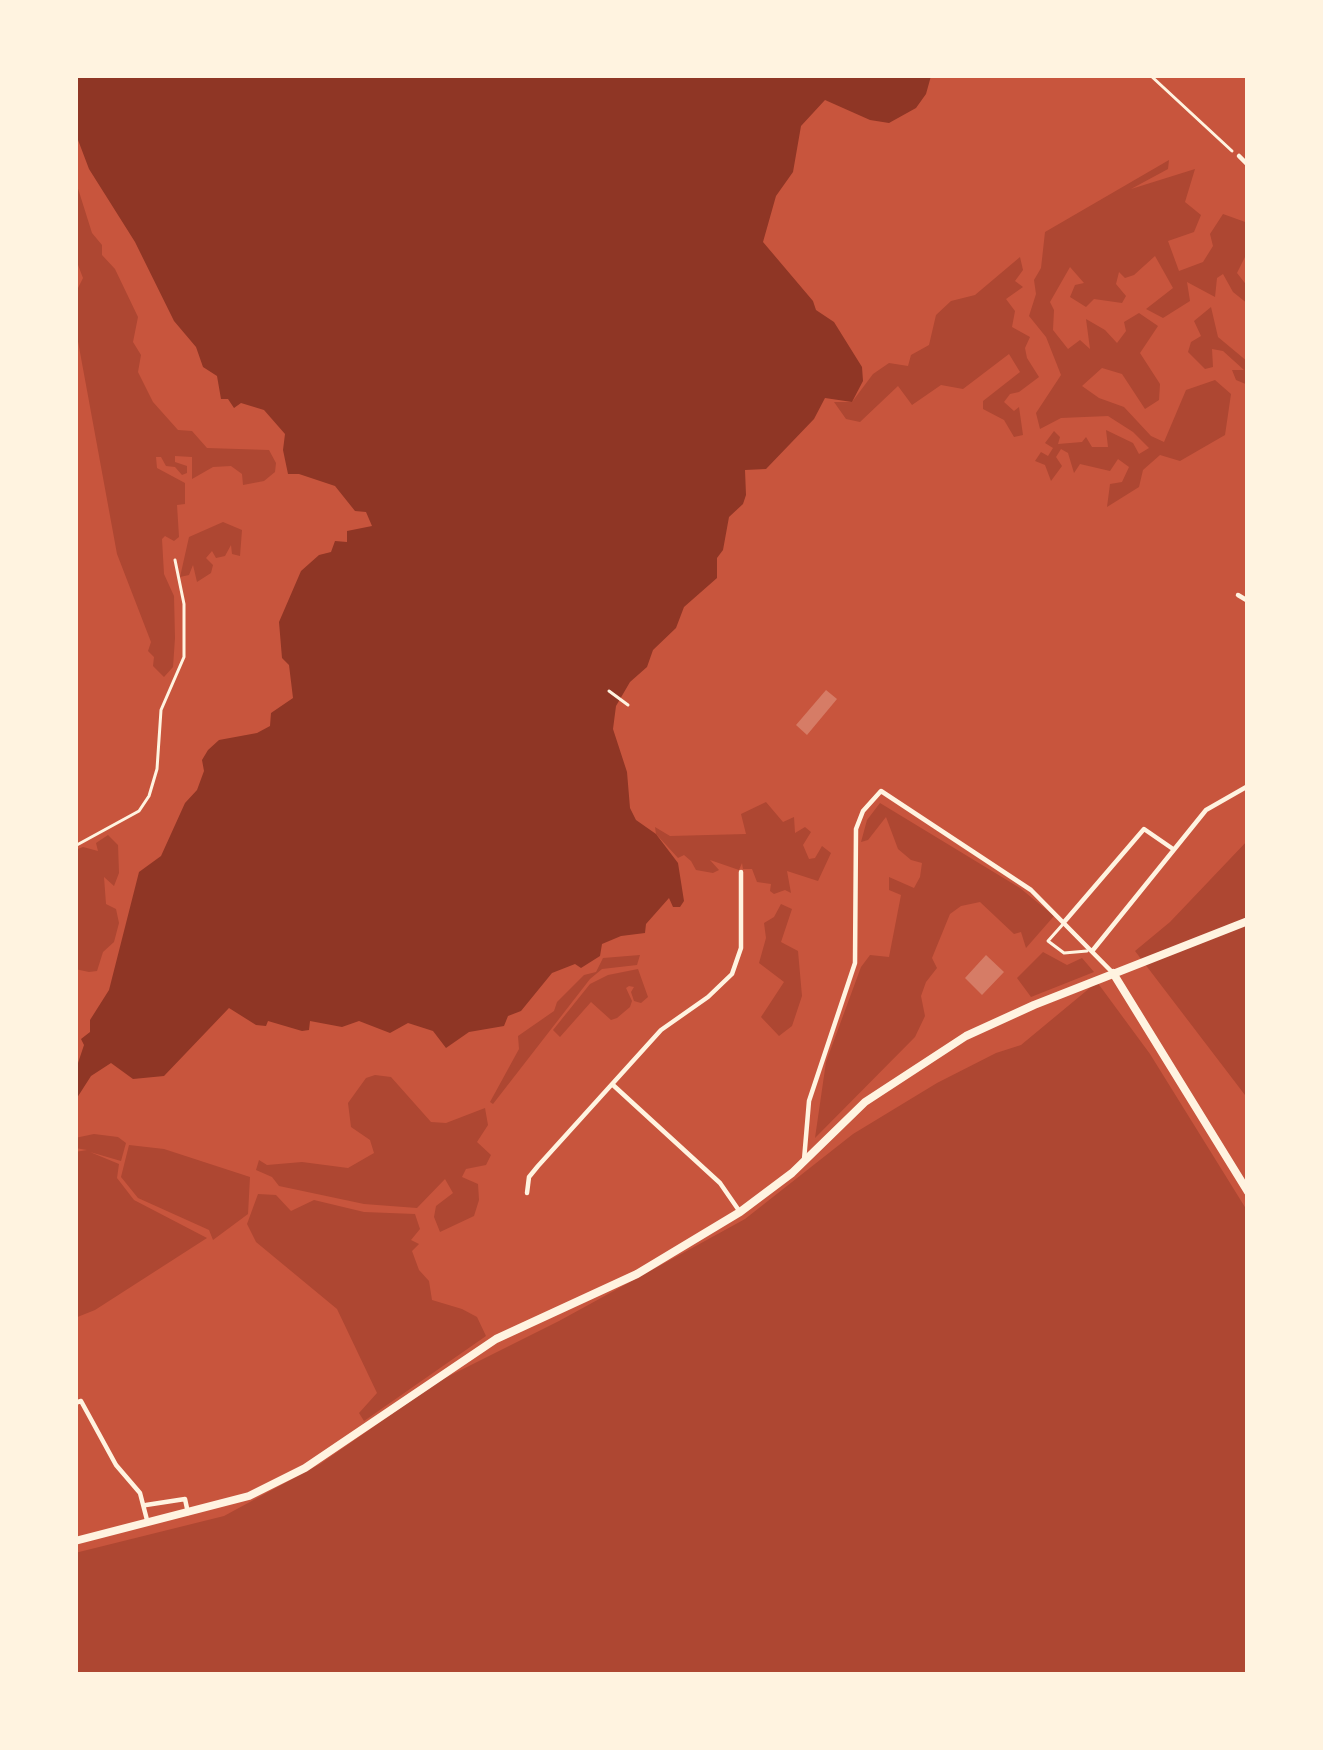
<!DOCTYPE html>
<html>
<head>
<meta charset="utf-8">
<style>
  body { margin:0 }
  #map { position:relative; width:1323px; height:1750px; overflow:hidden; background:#c8553d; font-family:"PT Sans",sans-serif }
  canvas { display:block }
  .frame { position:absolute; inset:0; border:78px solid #fff3e0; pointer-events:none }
</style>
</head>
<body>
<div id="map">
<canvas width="1323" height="1750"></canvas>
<div class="frame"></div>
</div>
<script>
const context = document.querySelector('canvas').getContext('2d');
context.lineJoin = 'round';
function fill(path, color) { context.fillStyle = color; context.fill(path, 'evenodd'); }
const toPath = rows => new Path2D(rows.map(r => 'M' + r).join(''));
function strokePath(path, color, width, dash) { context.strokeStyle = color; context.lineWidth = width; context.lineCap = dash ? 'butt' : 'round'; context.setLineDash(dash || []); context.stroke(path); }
fill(toPath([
  [1169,160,1168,169,1131,189,1195,169,1185,202,1201,215,1194,232,1168,241,1179,271,1203,262,1213,246,1210,234,1223,214,1248,223,1248,251,1237,273,1248,287,1248,304,1233,292,1223,274,1217,278,1215,297,1187,282,1190,301,1163,318,1146,309,1173,288,1155,256,1134,275,1125,278,1119,272,1116,284,1126,296,1122,303,1094,299,1086,307,1070,297,1075,285,1084,283,1070,267,1050,302,1054,310,1053,330,1068,349,1080,340,1090,349,1086,319,1105,330,1117,343,1126,331,1124,322,1139,313,1158,326,1140,353,1160,384,1159,400,1145,409,1122,374,1102,368,1082,386,1099,398,1124,407,1151,436,1164,442,1186,390,1215,380,1231,394,1225,435,1180,461,1160,455,1143,470,1139,487,1107,507,1110,484,1122,482,1129,467,1118,459,1110,471,1080,464,1074,473,1068,453,1061,449,1056,457,1062,466,1051,481,1045,465,1035,461,1041,452,1048,456,1053,448,1045,443,1054,431,1060,437,1058,444,1082,442,1086,437,1092,447,1108,447,1106,430,1133,443,1139,454,1149,448,1133,432,1108,416,1061,418,1040,429,1036,413,1061,375,1046,337,1029,316,1036,294,1034,280,1041,268,1045,232],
  [75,179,92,233,102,245,102,255,115,269,138,317,133,342,141,355,138,372,153,402,178,430,192,431,207,448,269,450,276,463,275,472,264,481,243,485,242,474,231,466,213,467,192,479,192,457,175,456,175,462,187,466,187,473,182,475,175,467,166,466,161,457,156,457,157,468,185,483,185,504,177,505,179,537,174,541,165,536,162,539,164,574,174,596,175,638,173,667,164,677,153,666,154,657,148,651,151,642,117,554,75,325,75,294,83,278,75,257],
  [1020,257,1023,270,1015,281,1023,287,1006,299,1015,311,1012,327,1030,337,1025,348,1027,358,1039,377,1019,392,1010,394,1004,402,1014,411,1019,407,1023,435,1014,437,1004,420,983,409,983,401,1020,372,1009,354,963,389,941,385,912,405,898,386,860,422,846,419,834,402,852,402,873,374,889,363,908,366,911,355,929,345,936,315,951,301,975,295],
  [1211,307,1218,337,1248,362,1248,385,1236,380,1232,370,1244,370,1223,351,1212,349,1213,367,1205,369,1188,352,1191,342,1201,336,1194,321],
  [223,522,242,530,240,556,232,554,231,545,225,556,216,558,212,551,206,558,213,565,211,573,197,582,193,565,189,575,180,577,189,537],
  [766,802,783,822,794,817,795,833,805,827,811,832,803,845,809,859,815,858,822,846,831,853,818,881,787,871,791,893,785,890,774,894,770,891,771,884,757,882,752,869,743,869,742,863,739,870,710,860,719,870,713,873,696,870,691,861,684,855,678,858,656,834,655,827,670,836,746,834,741,814],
  [880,803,1020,888,1054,916,1026,948,1021,932,1014,934,980,902,961,906,950,914,932,958,937,968,926,982,921,996,925,1016,915,1037,815,1138,826,1062,861,967,870,955,889,957,901,895,889,890,889,877,914,888,920,877,922,863,911,860,898,849,886,817,868,840,861,842,867,820],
  [108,835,118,845,119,873,114,886,104,877,106,904,116,909,119,923,114,942,103,952,97,971,89,972,75,969,75,850,83,847,98,851,96,843],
  [1248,840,1248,1099,1135,951,1170,922],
  [781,904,792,909,781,942,798,951,802,996,792,1026,779,1036,761,1017,784,982,759,963,766,938,764,923,774,917],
  [1043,952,1067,965,1082,958,1094,972,1031,997,1017,978],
  [640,955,637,965,602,969,590,979,493,1104,490,1102,519,1049,518,1036,554,1011,557,1002,584,975,596,972,603,958],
  [638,969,648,997,641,1003,634,1001,631,992,634,987,629,986,626,988,632,1001,630,1007,617,1018,611,1020,591,1002,560,1037,553,1030,590,984,608,975],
  [1097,982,1150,1054,1248,1212,1248,1675,75,1675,75,1553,224,1516,320,1464,441,1380,559,1321,745,1219,853,1134,937,1083,996,1053,1021,1045],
  [375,1075,391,1077,431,1122,446,1123,485,1108,488,1125,477,1142,491,1155,486,1165,466,1169,462,1177,478,1184,479,1200,474,1216,440,1232,434,1217,436,1206,453,1193,445,1179,417,1208,364,1204,279,1186,272,1177,256,1170,259,1160,267,1165,302,1162,348,1168,374,1153,370,1140,351,1127,348,1103,366,1078],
  [94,1134,118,1137,126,1143,121,1161,90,1152,119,1164,117,1178,134,1200,207,1238,95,1310,75,1318,75,1152,87,1150,75,1148,75,1138],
  [129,1145,164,1149,250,1177,248,1214,213,1240,209,1230,138,1198,121,1177],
  [258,1194,276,1195,291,1211,314,1200,364,1212,415,1214,420,1229,411,1240,419,1244,412,1251,419,1270,429,1281,432,1300,462,1309,477,1317,486,1336,364,1421,359,1413,377,1393,337,1309,256,1242,247,1224]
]), '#ae4732');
fill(toPath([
  [75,75,931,76,926,94,916,108,889,123,870,120,825,100,801,126,793,172,776,196,763,242,813,301,816,310,834,322,862,367,863,381,852,402,825,398,814,419,766,469,745,470,746,495,743,504,729,517,723,550,717,558,717,578,684,607,676,628,653,650,647,667,630,682,616,706,613,729,627,772,630,808,636,820,656,834,678,863,684,901,680,907,673,907,669,898,646,924,645,933,621,936,602,944,600,956,581,968,575,964,552,973,521,1011,508,1016,504,1026,469,1032,446,1048,433,1031,408,1023,390,1033,359,1021,342,1027,310,1021,309,1030,302,1031,268,1021,266,1026,256,1025,229,1008,164,1076,133,1079,111,1063,91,1076,75,1101,75,1072,84,1045,81,1039,90,1032,90,1020,109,990,139,872,161,856,185,803,197,790,204,771,202,760,208,750,219,740,257,733,270,726,271,713,293,698,289,665,282,658,279,622,301,571,319,555,331,552,335,541,347,542,347,531,372,526,366,512,355,511,335,486,299,474,288,474,283,450,285,434,264,410,241,403,234,408,228,399,221,399,217,376,203,367,196,347,174,321,135,242,89,169,75,132]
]), '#8f3625');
fill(toPath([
  [826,690,837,699,807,735,796,725],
  [986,955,1004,972,982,995,965,978]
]), '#d67c66');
strokePath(toPath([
  [1150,75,1232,151],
  [609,691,628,705],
  [75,846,139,811,149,796,157,769,161,710,184,657,184,604,175,560]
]), '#fff3e0', 3);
strokePath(toPath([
  [1064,923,1048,941,1064,953,1087,951]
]), '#fff3e0', 3);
strokePath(toPath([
  [1239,156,1248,165],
  [1238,595,1248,601],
  [1065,921,1144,829,1173,849],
  [1093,950,1206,810,1248,786],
  [613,1085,720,1183,740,1212],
  [804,1160,809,1101,855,963,856,829,863,811,881,791,1031,890,1113,973],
  [527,1193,529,1177,538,1166,661,1030,708,997,732,974,741,948,741,872],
  [75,1403,81,1401,116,1465,140,1493,147,1520],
  [146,1505,185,1499,188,1513]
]), '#fff3e0', 4.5);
strokePath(toPath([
  [1113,973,1248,1192]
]), '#fff3e0', 8);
strokePath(toPath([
  [75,1541,249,1496,305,1468,496,1339,637,1274,740,1212,792,1173,865,1102,966,1036,1034,1005,1248,921]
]), '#fff3e0', 8);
</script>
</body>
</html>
